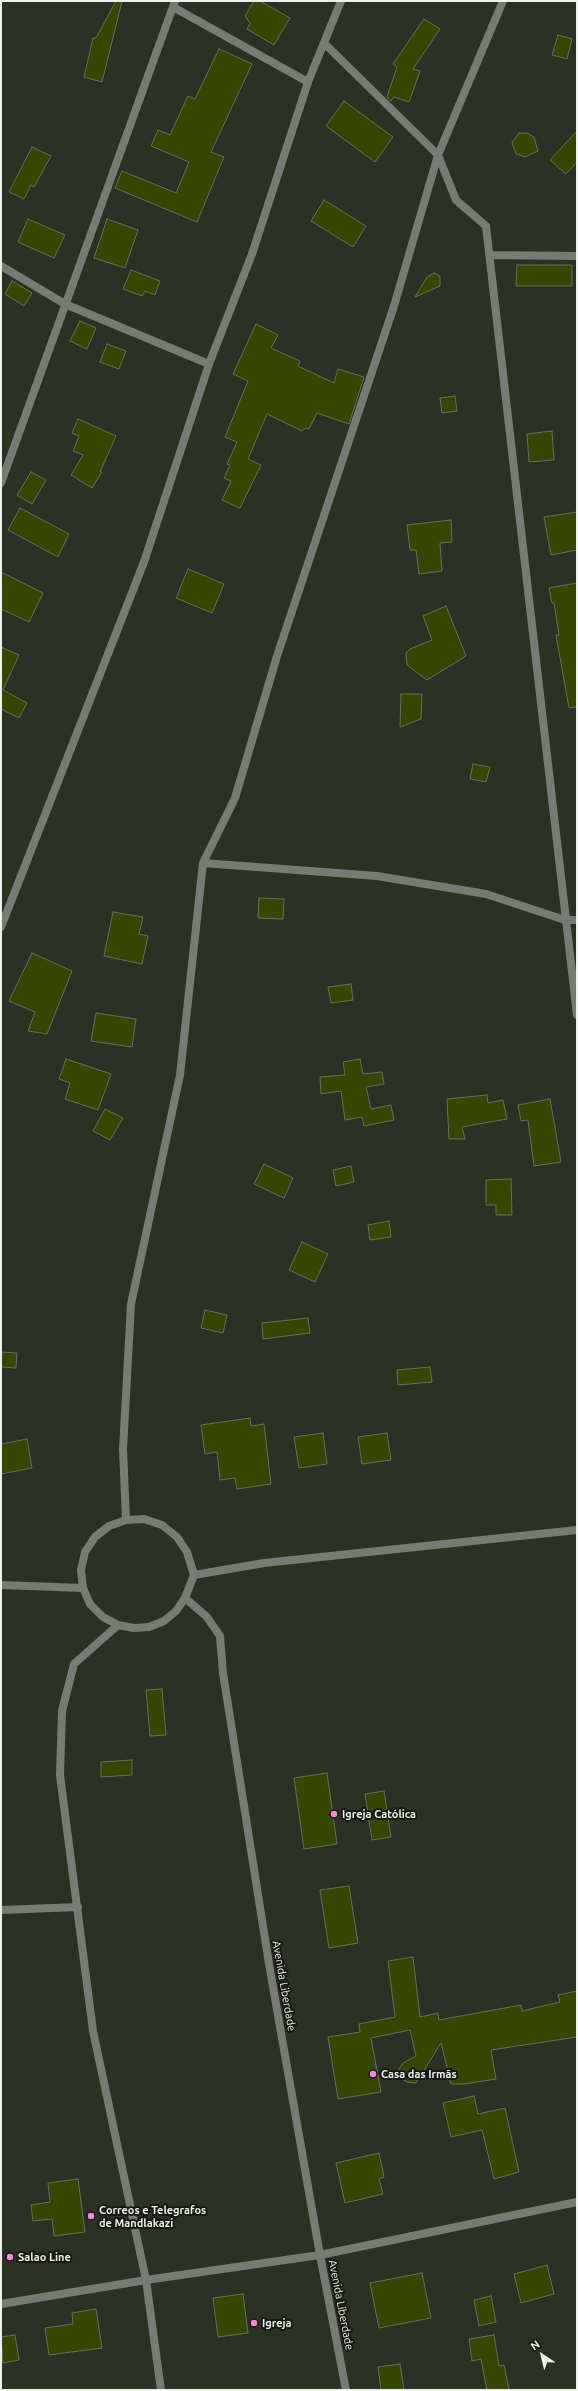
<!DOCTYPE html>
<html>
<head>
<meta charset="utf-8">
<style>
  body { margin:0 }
  #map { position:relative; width:578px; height:2391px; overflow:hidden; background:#2c3124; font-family:Ubuntu,sans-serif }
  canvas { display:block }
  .frame { position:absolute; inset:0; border:2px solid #eef1e9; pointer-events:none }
  .north { position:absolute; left:522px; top:2335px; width:40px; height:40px; -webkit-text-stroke:3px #161812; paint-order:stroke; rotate:325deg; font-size:11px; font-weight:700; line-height:16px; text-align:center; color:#eef1e9 }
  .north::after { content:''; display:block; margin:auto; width:14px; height:18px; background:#eef1e9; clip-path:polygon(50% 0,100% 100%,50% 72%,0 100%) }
</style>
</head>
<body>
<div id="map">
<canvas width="578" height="2391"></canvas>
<div class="frame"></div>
<div class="north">N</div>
</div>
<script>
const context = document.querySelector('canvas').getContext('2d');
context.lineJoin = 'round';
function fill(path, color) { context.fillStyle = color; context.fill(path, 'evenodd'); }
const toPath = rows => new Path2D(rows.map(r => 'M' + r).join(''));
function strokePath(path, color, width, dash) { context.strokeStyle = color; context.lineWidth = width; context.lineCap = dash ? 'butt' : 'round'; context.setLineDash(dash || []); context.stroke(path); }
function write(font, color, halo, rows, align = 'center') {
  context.font = font + ' Ubuntu,sans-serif'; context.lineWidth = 4; context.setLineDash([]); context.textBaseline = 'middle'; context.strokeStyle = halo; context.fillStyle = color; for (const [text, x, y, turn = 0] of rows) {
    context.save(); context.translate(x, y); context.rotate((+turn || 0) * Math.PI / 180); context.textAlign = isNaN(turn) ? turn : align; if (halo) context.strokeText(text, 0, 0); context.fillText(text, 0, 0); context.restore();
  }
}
const building = toPath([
  [116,1,122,1,102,82,84,77,93,38,96,38,116,1],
  [254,1,260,1,290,18,274,45,247,29,250,23,245,16,254,1],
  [424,19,440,29,413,69,420,71,409,102,394,97,391,101,387,97,397,67,393,64,424,19],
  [558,35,572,39,567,59,552,55,558,35],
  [219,49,252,64,211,152,224,157,197,222,115,188,122,171,176,193,189,162,151,146,158,130,170,135,188,96,195,99,219,49],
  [344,101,393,137,375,162,326,126,344,101],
  [577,131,577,162,566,174,550,160,577,131],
  [519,133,527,133,534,137,538,151,525,157,516,154,512,143,519,133],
  [32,147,51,156,34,187,31,185,24,199,9,192,32,147],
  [324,200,366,226,353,247,311,221,324,200],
  [28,219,65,235,54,258,18,242,28,219],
  [107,219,138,230,125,268,94,258,107,219],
  [517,265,572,265,572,286,516,286,517,265],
  [131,270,160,281,155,295,145,291,142,296,123,289,131,270],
  [434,273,440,276,440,286,415,297,427,277,434,273],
  [12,281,32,293,24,306,5,294,12,281],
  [80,321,96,328,87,349,70,341,80,321],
  [256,324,278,335,271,348,300,361,298,366,334,383,338,369,364,377,349,424,317,413,309,429,306,428,302,431,267,414,248,459,261,465,240,508,222,500,231,481,224,478,230,465,227,464,237,442,225,437,248,381,233,374,256,324],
  [107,344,126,351,119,369,100,362,107,344],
  [455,396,457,411,442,413,440,398,455,396],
  [78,419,116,436,100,472,102,472,92,488,71,475,83,455,73,451,79,436,72,433,78,419],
  [552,431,554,460,529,462,527,434,552,431],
  [31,472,46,480,32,504,17,495,31,472],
  [20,508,69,534,58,557,8,530,20,508],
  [577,512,577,550,551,555,544,517,577,512],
  [451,520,452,542,440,543,442,571,419,574,416,550,410,550,407,525,451,520],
  [188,569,224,584,212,613,176,598,188,569],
  [1,572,43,593,29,622,1,609,1,572],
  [577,583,577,707,569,708,556,635,559,635,554,603,552,603,549,588,577,583],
  [446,606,466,656,427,680,407,665,406,653,410,649,432,640,423,616,446,606],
  [1,647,19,655,3,690,27,703,19,718,1,709,1,647],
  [401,694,422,694,421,719,400,727,401,694],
  [473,764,490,767,486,782,470,779,473,764],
  [259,898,284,899,283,919,258,918,259,898],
  [113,912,143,917,139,934,148,936,142,964,104,956,113,912],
  [32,953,72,971,47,1034,28,1031,35,1012,9,1001,32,953],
  [351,984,353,1000,331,1003,328,987,351,984],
  [96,1013,136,1019,132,1047,91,1041,96,1013],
  [66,1059,111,1074,98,1110,65,1099,70,1083,59,1079,66,1059],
  [360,1059,363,1074,382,1072,384,1084,366,1087,371,1109,391,1105,394,1120,364,1126,362,1117,345,1120,341,1091,321,1094,320,1077,345,1075,343,1062,360,1059],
  [487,1095,488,1103,503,1100,507,1119,462,1127,465,1139,449,1139,447,1099,487,1095],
  [550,1099,561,1162,534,1166,528,1120,521,1121,518,1105,550,1099],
  [105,1109,123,1118,110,1140,93,1131,105,1109],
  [264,1164,293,1178,284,1198,254,1184,264,1164],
  [351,1166,354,1182,336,1186,333,1170,351,1166],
  [511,1179,512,1215,496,1215,496,1205,486,1205,486,1180,511,1179],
  [389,1221,391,1237,370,1240,368,1225,389,1221],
  [302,1242,328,1254,315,1282,289,1270,302,1242],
  [205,1310,227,1315,223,1333,201,1328,205,1310],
  [308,1318,310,1333,263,1339,262,1323,308,1318],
  [1,1352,17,1353,16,1368,1,1367,1,1352],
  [430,1367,432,1382,398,1385,397,1370,430,1367],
  [250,1418,251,1426,264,1424,271,1484,237,1489,235,1478,220,1480,217,1452,205,1454,201,1425,250,1418],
  [323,1433,327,1464,299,1468,294,1437,323,1433],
  [387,1433,391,1460,362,1464,358,1437,387,1433],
  [27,1439,32,1468,1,1474,1,1444,27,1439],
  [162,1689,166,1735,150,1736,146,1690,162,1689],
  [132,1760,132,1775,101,1777,101,1762,132,1760],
  [327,1773,337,1844,304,1849,294,1778,327,1773],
  [384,1791,391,1837,372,1840,365,1794,384,1791],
  [349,1886,358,1943,329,1948,320,1890,349,1886],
  [413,1957,420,2017,438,2013,439,2020,521,2005,522,2011,560,2002,558,1995,577,1991,577,2037,491,2050,496,2079,465,2084,451,2084,441,2043,416,2083,407,2082,395,2075,403,2063,416,2056,410,2030,371,2038,381,2092,338,2099,328,2037,360,2032,359,2024,395,2017,388,1961,413,1957],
  [474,2096,478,2114,505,2108,519,2172,494,2179,482,2130,451,2137,443,2103,474,2096],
  [379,2153,384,2177,379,2179,383,2194,345,2203,336,2163,379,2153],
  [78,2179,85,2232,54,2236,52,2219,33,2221,31,2205,50,2202,48,2183,78,2179],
  [547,2265,554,2294,521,2303,514,2274,547,2265],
  [422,2273,431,2318,379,2328,370,2283,422,2273],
  [243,2294,248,2333,218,2337,213,2298,243,2294],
  [491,2296,496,2322,479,2326,474,2300,491,2296],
  [96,2309,102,2348,49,2355,45,2328,73,2324,72,2313,96,2309],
  [15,2335,19,2360,3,2363,1,2337,15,2335],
  [494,2335,499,2366,504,2365,509,2390,487,2390,481,2359,472,2361,469,2339,494,2335],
  [400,2364,404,2390,381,2390,378,2367,400,2364]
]);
fill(building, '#344800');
strokePath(building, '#696f60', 1);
strokePath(toPath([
  [173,7,308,82],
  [325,44,438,155,456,200,486,226,577,1015],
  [489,255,577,256],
  [1,266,65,304,209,364],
  [1,483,175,1],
  [203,863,377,876,486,894,565,920,577,920],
  [1,927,144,562,209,364,252,254,308,82,341,1],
  [126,1520,123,1449,131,1304,180,1075,203,863,235,798,277,656,394,306,438,155,503,1],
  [185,1598,207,1617,220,1636,223,1673,269,1964,320,2255,346,2390],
  [1,1910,78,1907],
  [1,2304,146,2280,320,2255,577,2202]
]), '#787a74', 8);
strokePath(toPath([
  [144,1519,162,1525,177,1537,187,1552,194,1575,185,1598,176,1611,164,1621,149,1627,134,1628,118,1625,103,1617,90,1604,83,1588,81,1570,85,1552,95,1537,109,1526,126,1520,144,1519],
  [194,1575,264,1563,577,1530],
  [1,1585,83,1588],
  [118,1625,74,1664,62,1711,60,1775,93,2031,146,2280,161,2390]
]), '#787a74', 8);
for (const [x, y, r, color] of [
  [334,1814,4,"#ff85df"],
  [373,2074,4,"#ff85df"],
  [91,2216,4,"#ff85df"],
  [10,2257,4,"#ff85df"],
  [254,2323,4,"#ff85df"]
]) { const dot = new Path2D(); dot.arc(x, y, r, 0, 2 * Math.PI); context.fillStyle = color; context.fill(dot); strokePath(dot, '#161812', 1.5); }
write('bold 11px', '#eef1e9', '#161812', [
  ["Igreja Católica",342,1814],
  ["Casa das Irmãs",381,2074],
  ["Correos e Telegrafos",99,2210],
  ["de Mandlakazi",99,2223],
  ["Salao Line",18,2257],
  ["Igreja",262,2323]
], 'left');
write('11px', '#eef1e9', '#161812', [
  ["Avenida Liberdade",284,1986,80],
  ["Avenida Liberdade",341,2305,79]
]);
</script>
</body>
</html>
